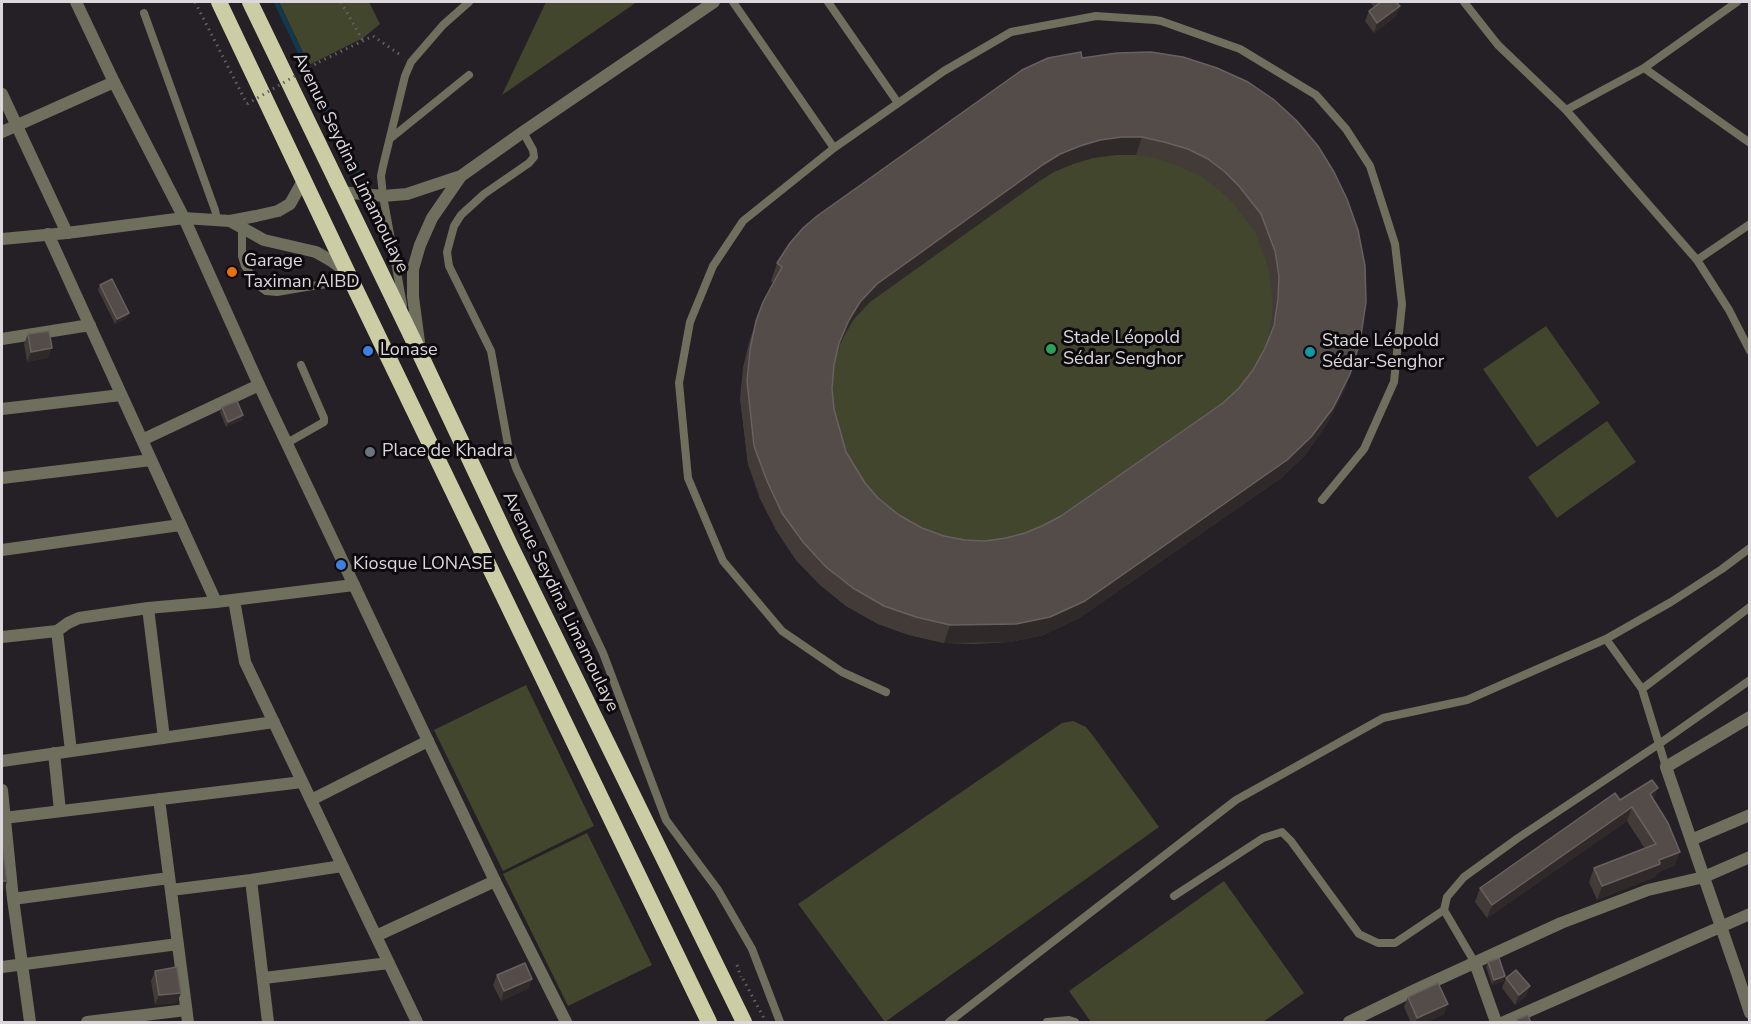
<!DOCTYPE html>
<html>
<head>
<meta charset="utf-8">
<style>
  body { margin:0 }
  #map { position:relative; width:1751px; height:1024px; overflow:hidden; background:#251f26; font-family:"Nunito Sans",sans-serif }
  canvas { display:block }
  .frame { position:absolute; inset:0; border:3px solid #dbd7dc; pointer-events:none }
</style>
</head>
<body>
<div id="map">
<canvas width="1751" height="1024"></canvas>
<div class="frame"></div>
</div>
<script>
const context = document.querySelector('canvas').getContext('2d');
context.lineJoin = 'round';
function fill(path, color) { context.fillStyle = color; context.fill(path, 'evenodd'); }
const toPath = rows => new Path2D(rows.map(r => 'M' + r).join(''));
function strokePath(path, color, width, dash) { context.strokeStyle = color; context.lineWidth = width; context.lineCap = dash ? 'butt' : 'round'; context.setLineDash(dash || []); context.stroke(path); }
function write(font, color, halo, rows, align = 'center') {
  context.font = font + ' "Nunito Sans",sans-serif'; context.lineWidth = 6; context.setLineDash([]); context.textBaseline = 'middle'; context.strokeStyle = halo; context.fillStyle = color; for (const [text, x, y, turn = 0] of rows) {
    context.save(); context.translate(x, y); context.rotate((+turn || 0) * Math.PI / 180); context.textAlign = isNaN(turn) ? turn : align; if (halo) context.strokeText(text, 0, 0); context.fillText(text, 0, 0); context.restore();
  }
}
fill(toPath([
  [279,2,369,2,380,24,363,38,309,65],
  [546,2,637,2,502,95],
  [1145,70,1354,360,1344,391,1326,425,1305,455,1281,478,1079,618,1043,635,1010,642,974,644,944,643,909,635,878,624,846,606,820,585,796,560,776,530,748,464,740,398],
  [1546,326,1600,403,1537,447,1483,369],
  [1607,421,1636,462,1557,518,1528,477],
  [526,685,594,826,503,871,434,730],
  [1073,721,1086,727,1094,737,1159,827,885,1022,798,904,1062,723],
  [587,833,652,965,568,1006,503,874],
  [1224,881,1304,993,1263,1022,1091,1022,1069,991]
]), '#41462d');
strokePath(toPath([
  [276,2,360,177]
]), '#0f3a4f', 4.5);
strokePath(toPath([
  [195,2,247,104],
  [341,2,363,41],
  [319,62,373,36,402,56],
  [737,965,741,977],
  [743,979,766,1022]
]), '#666167', 3, [1.5, 4.5]);
strokePath(toPath([
  [733,2,834,148],
  [828,2,898,103],
  [1464,2,1498,45,1566,110,1697,260],
  [144,13,215,210,217,219],
  [1644,68,1750,143],
  [1566,110,1644,68,1737,2],
  [523,132,533,150,534,157,529,163,484,194,461,215,454,226,447,252,449,266,491,351,508,445,516,468,603,653,666,820,718,890,752,949,780,1022],
  [391,138,469,75],
  [1750,224,1697,260,1729,310,1750,351],
  [242,228,242,256,245,266,258,285,266,291,277,292,318,285,352,282],
  [403,305,383,196,381,176,383,166,405,76,411,62,443,25,469,2],
  [287,443,324,422,324,418,301,365],
  [1642,689,1750,607],
  [886,692,842,672,782,631,723,561,688,478,679,383,690,322,713,266,743,221,834,148,944,71,1011,32,1096,16,1155,20,1161,21,1240,49,1316,95,1346,129,1370,166,1395,244,1402,304,1394,382,1364,449,1322,500],
  [1666,767,1642,689,1606,639,1671,602,1722,569,1750,548],
  [1174,896,1263,838,1282,832,1291,841,1359,934,1378,943,1395,943,1444,910],
  [1475,963,1444,910,1447,897,1464,877,1518,838,1659,744,1750,680],
  [949,1022,1236,800,1383,718,1467,700,1606,639],
  [1047,1022,1069,1020,1075,1022]
]), '#6e6f5d', 8);
strokePath(toPath([
  [2,94,67,233],
  [2,132,114,82],
  [341,192,383,196,407,194,461,176,523,132,714,2],
  [48,234,216,602],
  [2,339,90,325],
  [419,342,413,297,413,269,420,245,432,218,461,176],
  [2,409,121,395],
  [142,440,259,385],
  [2,478,151,460],
  [2,550,180,525],
  [234,600,245,662,417,1022],
  [148,608,164,738],
  [57,631,71,751],
  [2,637,57,631,68,623,79,618,148,608,216,602,354,585],
  [1750,717,1666,767,1738,976,1750,1013],
  [54,753,60,811],
  [2,761,274,722],
  [2,790,13,899,30,1022],
  [159,799,188,1022],
  [311,800,428,741],
  [4,818,302,782],
  [1691,840,1750,815],
  [251,880,268,1022],
  [171,890,251,880,342,866],
  [13,899,169,878],
  [376,936,495,881],
  [1475,963,1496,1022],
  [2,967,178,944],
  [264,978,389,963],
  [87,1022,186,1010],
  [1349,1022,1415,990,1561,923,1648,890,1704,877,1750,857],
  [1504,1022,1750,914]
]), '#6e6f5d', 12);
strokePath(toPath([
  [76,2,114,82,184,218,259,385,428,741,495,881,566,1022],
  [230,221,264,240,316,252,330,260,346,271],
  [2,239,67,233,184,218,230,221,256,216,278,211,290,204,304,179]
]), '#6e6f5d', 12);
strokePath(toPath([
  [219,2,352,282,709,1022],
  [250,2,421,356,510,545,744,1022]
]), '#cccda4', 16);
strokePath(toPath([
  [247,104,319,62]
]), '#666167', 3, [1.5, 4.5]);
fill(toPath([
  [1370,2,1396,2,1400,6,1396,16,1374,33,1365,21,1369,11,1374,7],
  [1183,57,1350,374,1344,391,1326,425,1305,455,1281,478,1079,618,1043,635,1010,642,944,643,909,635,878,624,846,606,820,585,796,560,776,530,760,499,748,464,740,398,743,367,750,339,763,302,773,283,771,281,777,263,1082,58],
  [1116,155,1136,155,1158,159,1181,167,1202,177,1219,190,1233,203,1255,232,1269,269,1272,294,1272,317,1268,341,1265,348,1253,370,1239,388,1223,403,1061,516,1044,525,1025,533,1006,538,985,541,965,540,944,536,922,528,899,515,878,498,865,483,846,452,834,409,832,389,834,365,838,349,843,338,854,319,870,302,1038,182,1054,172,1073,164,1093,158],
  [100,285,129,313,127,318,115,324,98,290],
  [28,334,48,358,27,362,24,344],
  [222,407,242,420,226,427,220,412],
  [1620,800,1653,800,1675,865,1657,873,1655,877,1597,900,1589,882,1594,868,1645,849,1627,821,1487,918,1475,902,1480,888],
  [1488,962,1504,981,1492,985,1486,967],
  [155,971,177,1003,155,1005,151,981],
  [497,975,532,979,528,989,501,1001,493,985],
  [1506,978,1530,986,1526,996,1515,1005,1502,988],
  [1408,997,1444,1014,1425,1023,1411,1023,1404,1007]
]), '#423b37');
fill(toPath([
  [1400,6,1396,16,1374,33,1377,23],
  [1122,137,1142,137,1136,155,1116,155,1093,158,1073,164,1054,172,1038,182,870,302,854,319,843,338,833,361,849,320,860,302,877,284,1044,164,1060,154,1080,146,1100,140],
  [129,313,127,318,115,324,117,319],
  [52,348,48,358,27,362,31,352],
  [1350,374,1344,391,1326,425,1305,455,1281,478,1079,618,1043,635,1010,642,944,643,950,625],
  [243,415,242,420,226,427,228,422],
  [1658,788,1653,802,1650,794],
  [1632,807,1627,821,1487,918,1492,905],
  [1680,852,1675,865,1657,873,1655,877,1597,900,1602,886,1659,860],
  [2,881,7,881,4,891,2,891],
  [1505,976,1504,981,1492,985,1494,980],
  [532,979,528,989,501,1001,504,991],
  [1530,986,1526,996,1515,1005,1519,995],
  [181,993,177,1003,155,1005,159,995],
  [1448,1004,1444,1014,1425,1023,1415,1023,1417,1018]
]), '#302929');
const building = toPath([
  [1381,2,1396,2,1400,6,1377,23,1369,11,1381,2],
  [1081,52,1082,58,1117,53,1151,52,1183,57,1217,68,1248,82,1273,99,1297,121,1318,146,1334,172,1347,199,1358,230,1365,266,1366,302,1360,342,1350,374,1333,408,1311,437,1287,460,1085,601,1050,617,1016,624,950,625,916,617,884,606,853,588,826,567,803,542,782,513,767,481,754,446,747,381,750,350,756,321,763,302,782,267,777,263,790,243,803,228,817,216,1022,70,1048,58,1081,52],
  [1122,137,1142,137,1164,142,1188,149,1208,159,1225,172,1239,186,1261,214,1275,251,1279,276,1278,299,1274,326,1265,348,1253,370,1239,388,1223,403,1061,516,1044,525,1025,533,1006,538,985,541,965,540,944,536,922,528,899,515,878,498,865,483,846,452,834,409,832,389,834,365,839,343,849,320,860,302,877,284,1044,164,1060,154,1080,146,1100,140,1122,137],
  [112,279,129,313,117,319,100,285,112,279],
  [49,331,52,348,31,352,28,334,49,331],
  [237,401,243,415,228,422,222,407,237,401],
  [1652,780,1658,788,1650,794,1668,823,1680,852,1659,860,1660,864,1602,886,1594,868,1656,844,1632,807,1492,905,1480,888,1615,793,1620,800,1652,780],
  [2,844,7,881,2,881,2,844],
  [1499,958,1505,976,1494,980,1488,962,1499,958],
  [525,963,532,979,504,991,497,975,525,963],
  [177,967,181,993,159,995,155,971,177,967],
  [1516,970,1530,986,1519,995,1506,978,1516,970],
  [1438,983,1448,1004,1417,1018,1408,997,1438,983],
  [1528,1015,1531,1023,1518,1023,1517,1019,1528,1015]
]);
fill(building, '#534c49');
strokePath(building, '#686160', 1.5);
for (const [x, y, r, color] of [
  [232,272,6,"#e8710a"],
  [1051,349,6,"#2e9e5b"],
  [368,351,6,"#3f7fe0"],
  [1310,352,6,"#0f9aa8"],
  [370,452,6,"#6b7280"],
  [341,565,6,"#3f7fe0"]
]) { const dot = new Path2D(); dot.arc(x, y, r, 0, 2 * Math.PI); context.fillStyle = color; context.fill(dot); strokePath(dot, '#0d0a0d', 2); }
write('18px', '#dbd7dc', '#0d0a0d', [
  ["Avenue Seydina Limamoulaye",350,163,64],
  ["Avenue Seydina Limamoulaye",560,602,64]
]);
write('18px', '#dbd7dc', '#0d0a0d', [
  ["Garage",244,262],
  ["Taximan AIBD",244,283],
  ["Stade Léopold",1063,339],
  ["Sédar Senghor",1063,360],
  ["Stade Léopold",1322,342],
  ["Sédar-Senghor",1322,363],
  ["Lonase",380,351],
  ["Place de Khadra",382,452],
  ["Kiosque LONASE",353,565]
], 'left');
</script>
</body>
</html>
